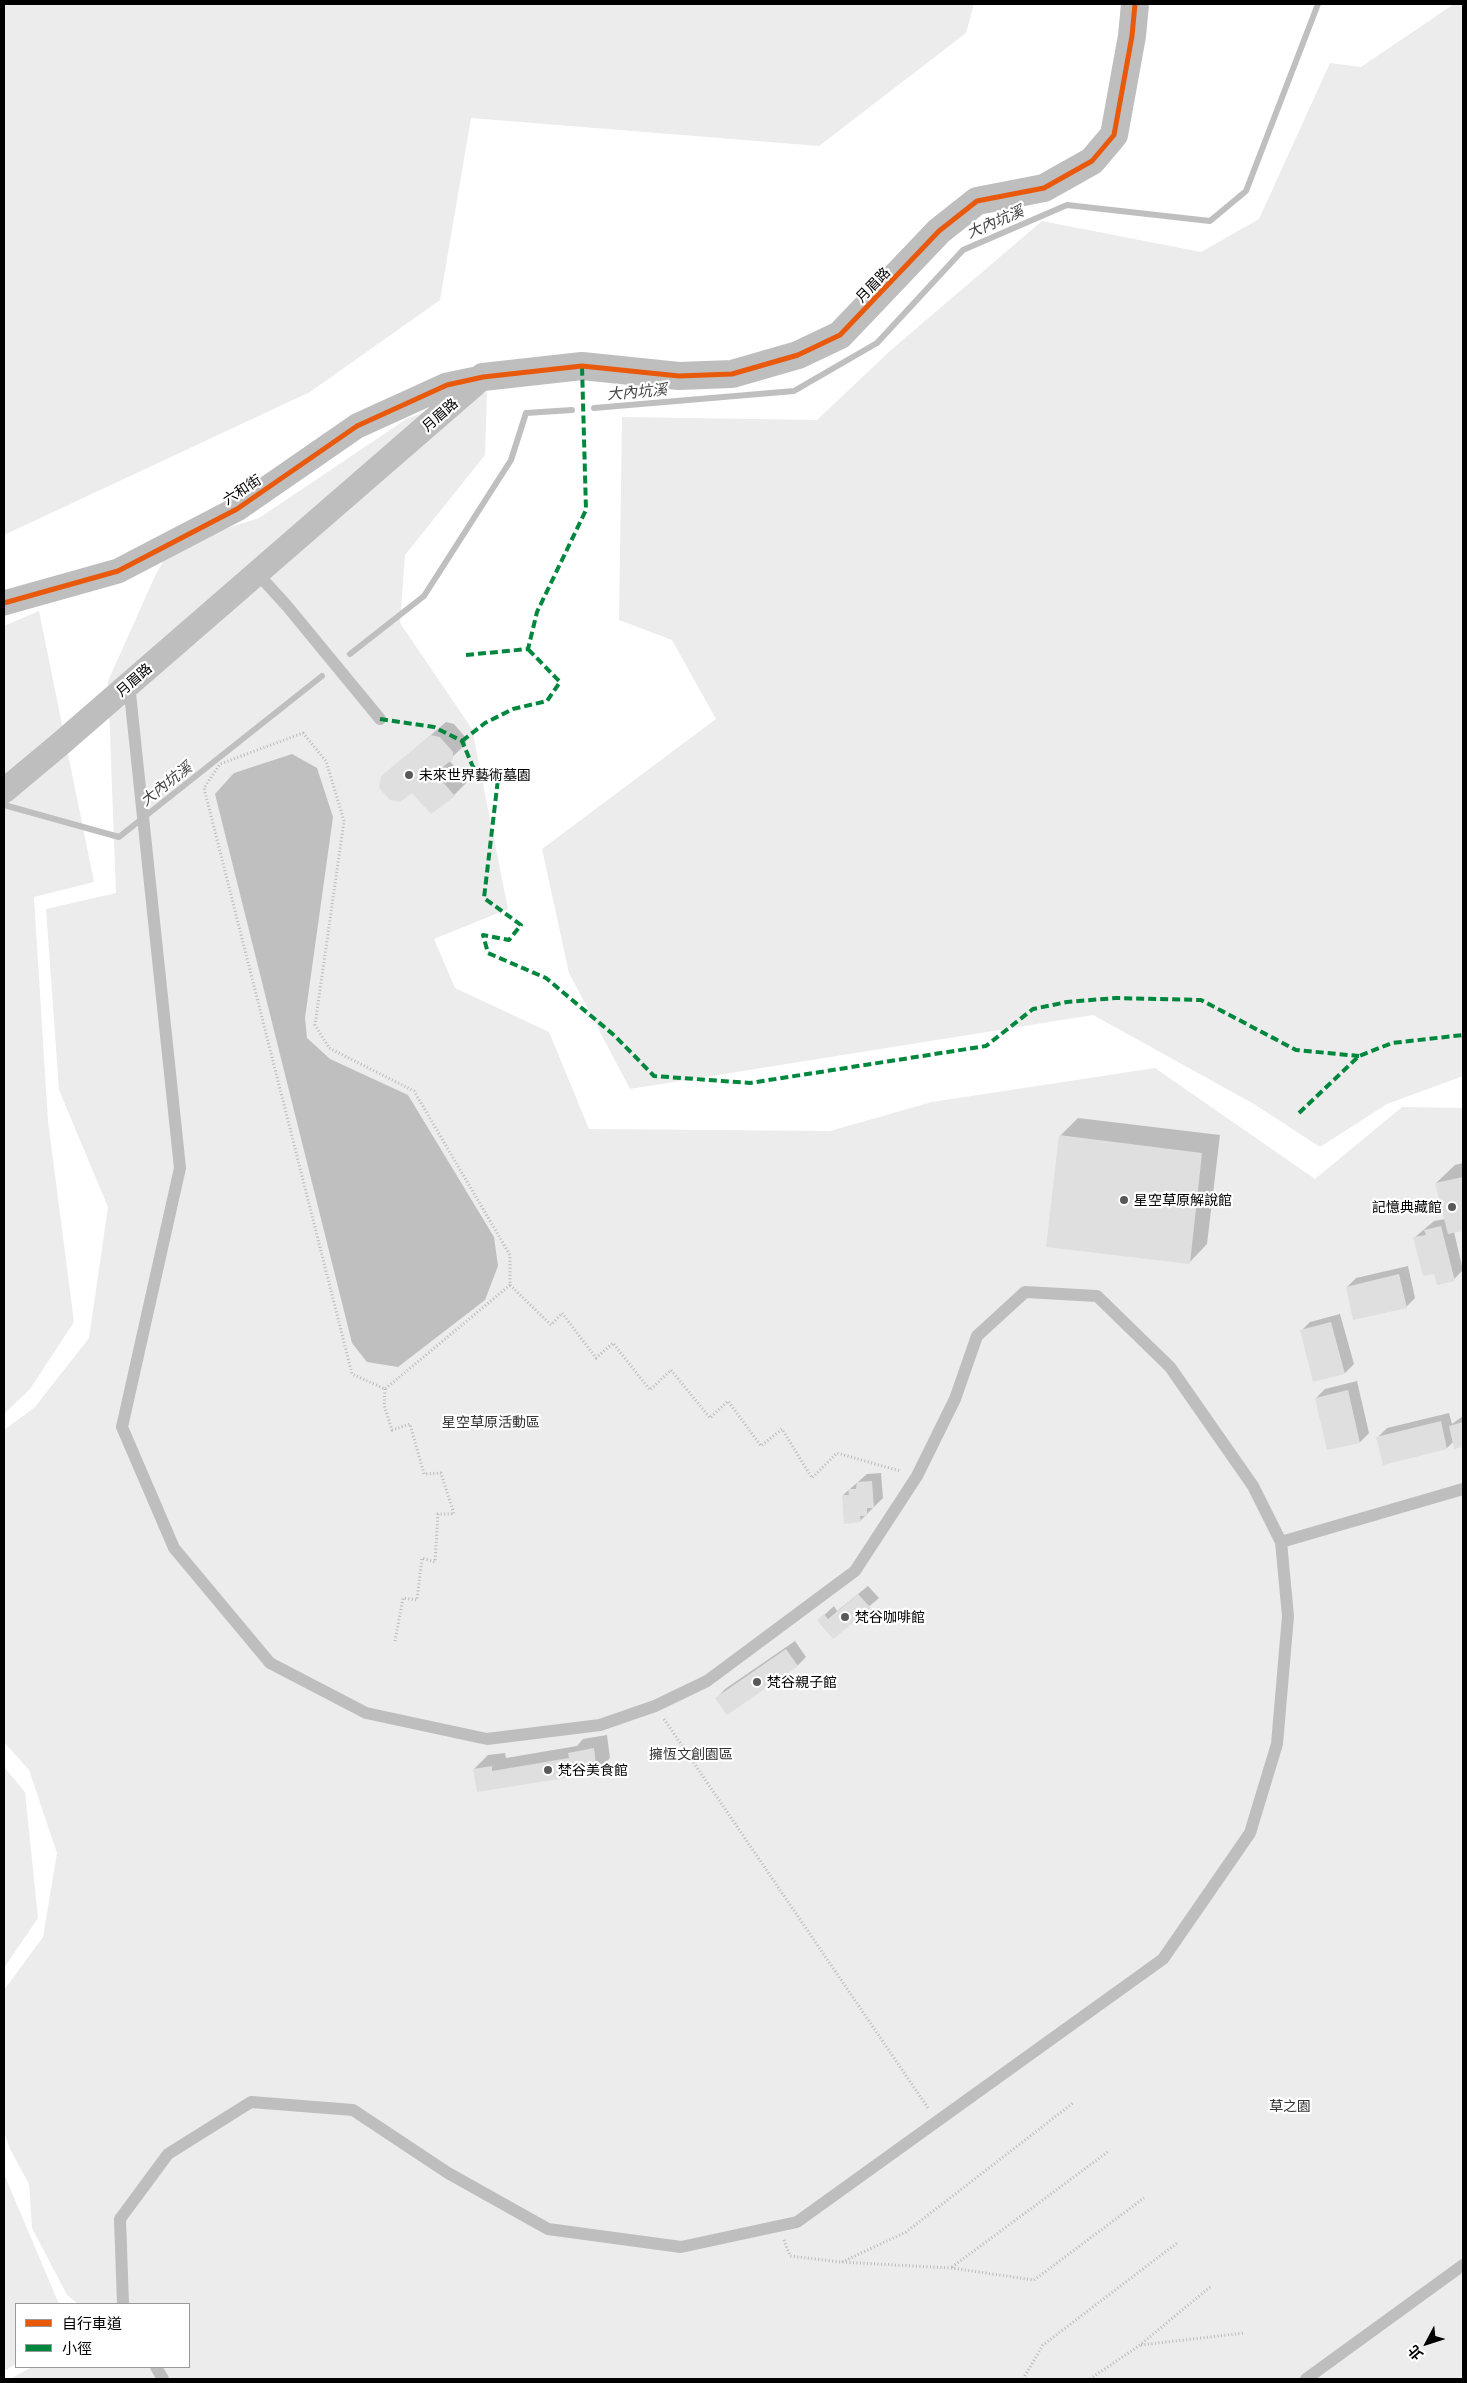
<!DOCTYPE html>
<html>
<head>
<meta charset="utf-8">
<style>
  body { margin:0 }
  #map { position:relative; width:1467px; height:2383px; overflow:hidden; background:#fff; font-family:Ubuntu,"Noto Sans TC",sans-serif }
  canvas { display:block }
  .frame { position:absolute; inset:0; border:5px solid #000; pointer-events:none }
  .legend { position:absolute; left:15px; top:2303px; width:175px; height:65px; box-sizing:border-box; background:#fff; border:1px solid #999; margin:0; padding:6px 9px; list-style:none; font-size:15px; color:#000 }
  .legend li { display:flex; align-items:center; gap:10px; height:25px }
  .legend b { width:25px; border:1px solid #999 }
  .north { position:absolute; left:1402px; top:2318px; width:50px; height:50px; -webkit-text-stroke:4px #fff; paint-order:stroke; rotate:230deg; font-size:14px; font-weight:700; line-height:20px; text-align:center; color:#000 }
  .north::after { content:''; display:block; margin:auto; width:18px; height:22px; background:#000; clip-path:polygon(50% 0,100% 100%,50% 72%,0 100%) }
</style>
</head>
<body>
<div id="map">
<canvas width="1467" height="2383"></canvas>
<div class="frame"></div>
<ul class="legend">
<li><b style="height:6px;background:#e8590c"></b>自行車道</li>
<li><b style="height:6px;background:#00873e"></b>小徑</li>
</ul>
<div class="north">北</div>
</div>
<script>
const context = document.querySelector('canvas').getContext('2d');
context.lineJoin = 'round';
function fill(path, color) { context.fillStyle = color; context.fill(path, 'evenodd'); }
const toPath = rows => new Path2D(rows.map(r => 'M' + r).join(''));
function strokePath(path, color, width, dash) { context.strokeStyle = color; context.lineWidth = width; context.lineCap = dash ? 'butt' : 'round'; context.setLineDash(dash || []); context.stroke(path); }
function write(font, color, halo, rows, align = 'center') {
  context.font = font + ' Ubuntu,"Noto Sans TC",sans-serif'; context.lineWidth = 4.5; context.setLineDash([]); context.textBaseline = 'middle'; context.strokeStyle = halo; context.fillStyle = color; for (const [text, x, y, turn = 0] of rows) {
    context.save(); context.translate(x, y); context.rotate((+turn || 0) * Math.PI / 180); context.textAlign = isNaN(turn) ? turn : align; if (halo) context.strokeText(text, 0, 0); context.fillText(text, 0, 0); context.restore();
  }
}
fill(toPath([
  [4,4,974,4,966,33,819,146,471,118,440,300,310,392,4,535],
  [1454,4,1463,4,1463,1076,1387,1104,1320,1147,1254,1104,1093,1015,630,1089,569,973,542,849,716,719,672,640,619,620,622,417,817,420,891,350,1042,221,1201,252,1259,219,1330,63,1361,67],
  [487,392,485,455,405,555,400,623,472,729,508,909,434,939,455,988,549,1032,589,1129,830,1131,932,1102,1155,1068,1315,1179,1402,1107,1463,1108,1463,2379,10,2379,32,2367,189,2367,189,2304,78,2304,67,2295,32,2228,29,2184,10,2149,4,2131,4,1990,43,1937,57,1853,29,1770,4,1742,4,1430,35,1407,89,1338,108,1207,59,1090,46,909,116,893,108,681,155,576,172,546,259,518,408,418],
  [39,611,94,882,34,897,48,1121,74,1322,30,1389,4,1414,4,626],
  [4,1767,25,1792,38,1918,4,1968],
  [4,2174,59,2304,16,2304,16,2364,4,2371]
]), '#ececec');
fill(toPath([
  [292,754,317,768,333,817,305,1018,307,1038,330,1059,408,1095,494,1237,498,1266,485,1300,398,1367,367,1362,352,1343,215,794,234,773]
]), '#bfbfbf');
fill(toPath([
  [446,722,454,724,466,738,466,744,449,760,467,782,454,795,412,791,382,777],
  [1078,1118,1220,1135,1207,1244,1189,1263,1060,1136],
  [1463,1163,1463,1230,1454,1232,1463,1270,1454,1279,1435,1273,1414,1238,1434,1221,1445,1219,1436,1183,1455,1165],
  [1408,1266,1415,1298,1406,1307,1347,1287,1356,1278],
  [1340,1314,1354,1364,1345,1373,1314,1381,1301,1331,1310,1322],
  [1357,1381,1369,1433,1360,1442,1328,1449,1316,1398,1325,1389],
  [1449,1413,1452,1424,1463,1416,1463,1446,1455,1448,1454,1441,1447,1448,1378,1437,1387,1428],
  [881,1473,883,1498,860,1521,843,1495,867,1474],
  [868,1586,879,1598,833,1637,819,1620,834,1606,837,1611],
  [795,1641,806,1657,797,1666,717,1698,725,1689],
  [607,1735,610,1758,597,1772,478,1791,474,1769,488,1755,505,1753,506,1758,577,1746,583,1739]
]), '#0003');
strokePath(toPath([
  [594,408,794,391,877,343,963,250,1067,205,1210,221,1246,191,1318,4],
  [350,654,424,596,511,460,526,413,572,410],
  [4,805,119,837,322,676]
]), '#bfbfbf', 6);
fill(toPath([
  [431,735,440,737,453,752,453,759,435,773,455,796,431,814,412,793,400,802,390,800,379,788,381,776],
  [1059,1135,1202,1153,1190,1264,1046,1247],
  [1463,1177,1463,1231,1448,1234,1435,1183],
  [1441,1226,1455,1281,1437,1285,1434,1274,1423,1276,1413,1237,1426,1235,1424,1230],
  [1399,1274,1407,1308,1353,1320,1346,1287],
  [1331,1322,1345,1374,1313,1382,1300,1330],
  [1348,1390,1360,1443,1327,1450,1315,1398],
  [1441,1421,1447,1449,1383,1465,1376,1437],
  [1463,1422,1463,1447,1454,1449,1449,1426],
  [872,1481,874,1508,867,1508,867,1516,860,1516,861,1522,844,1524,842,1495,849,1495,848,1489,856,1489,857,1482],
  [858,1594,871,1608,833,1639,817,1620,824,1614,828,1619],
  [786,1649,798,1666,727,1715,715,1698],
  [594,1748,597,1773,477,1792,473,1769,492,1766,492,1771,569,1758,568,1753]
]), '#dfdfdf');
strokePath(toPath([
  [510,1285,385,1389,352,1374,204,788,220,764,303,733,326,761,344,821,315,1025,329,1048,414,1091,510,1255,510,1285,551,1325,562,1313,596,1358,613,1343,650,1390,671,1370,710,1418,728,1401,761,1446,782,1429,812,1478,837,1453,900,1471],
  [385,1389,384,1405,392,1430,410,1424,424,1474,441,1473,454,1514,438,1514,435,1562,422,1558,417,1600,403,1598,395,1641],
  [664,1719,928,2108],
  [784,2240,790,2256,841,2262,951,2268,1034,2280,1144,2198],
  [842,2262,906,2232,1073,2103],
  [952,2267,1109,2151],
  [1141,2345,1244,2333],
  [1023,2379,1043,2345,1177,2243],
  [1090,2379,1140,2345,1210,2287]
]), '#b9b9b9', 3, [1, 2.5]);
strokePath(toPath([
  [257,573,287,606,380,719],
  [1281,1542,1463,1489],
  [123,2304,120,2219,168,2154,251,2102,353,2110,448,2173,548,2229,681,2247,797,2222,1163,1959,1250,1833,1277,1744,1288,1616,1281,1542,1253,1486,1170,1367,1097,1296,1025,1292,977,1336,955,1399,917,1476,855,1571,707,1681,655,1706,600,1725,487,1739,366,1713,270,1663,174,1548,122,1427,180,1168,129,684],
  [156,2367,163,2379],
  [1306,2379,1463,2265]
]), '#bebebe', 12);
strokePath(toPath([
  [4,603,118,571,237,509,357,426,447,385,481,378],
  [4,791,59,745,483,377]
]), '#bebebe', 25);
strokePath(toPath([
  [483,377,582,366,679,376,732,374,798,355,840,335,939,231,977,201,1044,188,1092,161,1114,135,1132,36,1135,4]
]), '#bebebe', 28);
strokePath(toPath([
  [466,655,528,649,537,612,586,510,582,366],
  [380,719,434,727,462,741,473,767,498,779,484,898,521,925,509,940,483,935,488,953,546,978,615,1036,654,1076,750,1083,986,1046,1033,1009,1067,1002,1116,998,1201,1000,1296,1050,1359,1056],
  [462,741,485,723,513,709,547,701,560,682,528,649],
  [1299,1113,1359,1056,1392,1043,1463,1035]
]), '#00873e', 4, [8, 4]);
strokePath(toPath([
  [4,603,118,571,237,509,357,426,447,385,483,377,582,366,679,376,732,374,798,355,840,335,939,231,977,201,1044,188,1092,161,1114,135,1132,36,1135,4]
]), '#e8590c', 5);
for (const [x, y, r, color] of [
  [409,775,5,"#595959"],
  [1124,1200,5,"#595959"],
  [1452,1207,5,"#595959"],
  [845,1617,5,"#595959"],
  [757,1682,5,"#595959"],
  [548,1770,5,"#595959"]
]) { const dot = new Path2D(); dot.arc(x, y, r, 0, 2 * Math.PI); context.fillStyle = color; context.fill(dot); strokePath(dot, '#fff', 2); }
write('14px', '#000', '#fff', [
  ["月眉路",873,285,-46],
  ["月眉路",440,415,-41],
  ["六和街",242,490,-33],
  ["月眉路",134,680,-41]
]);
write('14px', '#000', '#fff', [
  ["未來世界藝術墓園",419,775],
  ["星空草原解說館",1134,1200],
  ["記憶典藏館",1442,1207,"right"],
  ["梵谷咖啡館",855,1617],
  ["梵谷親子館",767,1682],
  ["梵谷美食館",558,1770]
], 'left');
write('14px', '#333', '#fff', [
  ["星空草原活動區",491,1422],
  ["擁恆文創園區",691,1754],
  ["草之園",1290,2106]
]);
write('italic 15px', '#444', '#fff', [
  ["大內坑溪",995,222,-23],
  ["大內坑溪",637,392,-5],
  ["大內坑溪",166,784,-38]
]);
</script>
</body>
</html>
